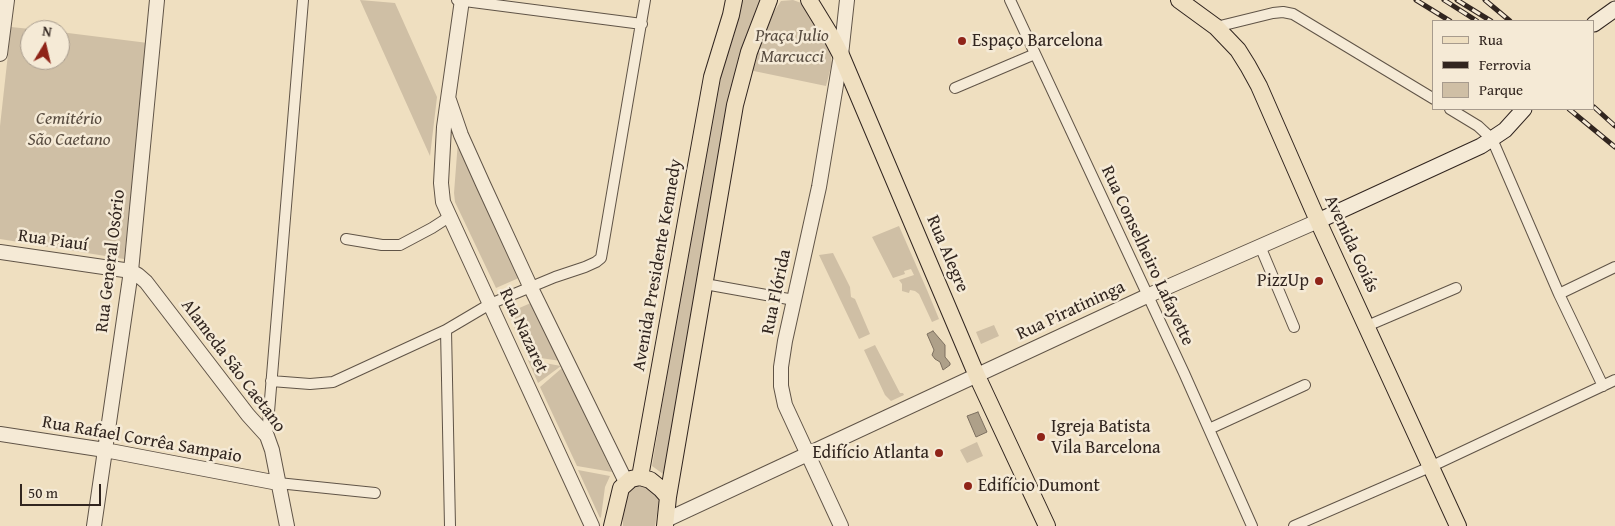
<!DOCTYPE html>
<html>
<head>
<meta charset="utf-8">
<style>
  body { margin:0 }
  #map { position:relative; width:1615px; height:526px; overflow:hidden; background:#efdfc0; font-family:"Gentium Book Plus",serif }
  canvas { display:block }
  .legend { position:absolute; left:1432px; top:20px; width:162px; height:90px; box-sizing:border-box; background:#f5ead6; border:1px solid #a79b8d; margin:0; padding:6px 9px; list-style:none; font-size:15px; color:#31251f }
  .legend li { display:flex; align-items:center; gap:10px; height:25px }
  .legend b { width:25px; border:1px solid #a79b8d }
  .north { position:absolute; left:20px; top:20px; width:50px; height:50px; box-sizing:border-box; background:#f5ead6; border:1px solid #a79b8d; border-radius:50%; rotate:9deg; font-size:14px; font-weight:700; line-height:20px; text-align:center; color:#31251f }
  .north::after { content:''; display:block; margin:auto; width:18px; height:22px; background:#8f2418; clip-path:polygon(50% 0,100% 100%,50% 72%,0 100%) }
  .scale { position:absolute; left:20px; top:484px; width:81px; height:22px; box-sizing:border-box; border:2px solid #31251f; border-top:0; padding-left:6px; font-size:15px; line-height:18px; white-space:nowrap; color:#31251f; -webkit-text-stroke:4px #f5ead6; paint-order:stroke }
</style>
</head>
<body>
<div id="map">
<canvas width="1615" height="526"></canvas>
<ul class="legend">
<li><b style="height:6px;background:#efdfc0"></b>Rua</li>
<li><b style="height:6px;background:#31251f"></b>Ferrovia</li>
<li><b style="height:14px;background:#cfbfa5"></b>Parque</li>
</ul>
<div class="north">N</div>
<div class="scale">50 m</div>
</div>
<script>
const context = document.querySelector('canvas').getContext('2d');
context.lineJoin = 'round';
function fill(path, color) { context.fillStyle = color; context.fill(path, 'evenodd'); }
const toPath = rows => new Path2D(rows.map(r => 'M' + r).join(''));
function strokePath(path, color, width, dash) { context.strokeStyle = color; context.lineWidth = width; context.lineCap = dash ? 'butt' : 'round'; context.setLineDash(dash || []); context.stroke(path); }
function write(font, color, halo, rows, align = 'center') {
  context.font = font + ' "Gentium Book Plus",serif'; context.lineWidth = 5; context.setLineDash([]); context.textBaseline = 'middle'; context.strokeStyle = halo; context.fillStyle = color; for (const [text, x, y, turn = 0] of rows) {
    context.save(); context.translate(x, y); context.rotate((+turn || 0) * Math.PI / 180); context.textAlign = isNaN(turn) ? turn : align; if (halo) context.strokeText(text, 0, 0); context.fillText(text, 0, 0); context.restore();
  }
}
fill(toPath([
  [360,0,395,3,437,97,430,156],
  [741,0,762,0,666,476,652,466,684,271,719,80,734,35,739,13],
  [793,0,804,4,830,50,832,63,826,86,749,70,767,22,781,1],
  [11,27,40,30,30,30,30,60,60,60,60,32,148,43,124,259,0,239,0,126],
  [458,141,521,277,496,288,455,202,454,193],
  [899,226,927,290,939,319,932,322,919,294,915,291,910,290,909,293,902,291,902,284,899,280,914,275,911,269,904,271,905,274,893,278,872,237],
  [833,253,850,287,851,297,855,299,870,334,859,339,819,255],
  [533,302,561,361,527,356,508,313],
  [994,325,999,336,981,344,976,332],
  [875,345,900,393,903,393,904,395,891,401,885,395,864,350],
  [528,360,561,366,538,383],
  [562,368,612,472,577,466,540,387],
  [977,442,983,456,967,463,960,450],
  [578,470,610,476,605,487,601,517,600,518],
  [641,483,658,495,659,501,655,526,623,526,623,509,628,491,633,486]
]), '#cfbfa5');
const water = toPath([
  [933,331,945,345,945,357,950,363,950,365,943,370,940,362,935,359,932,355,934,350,927,334,933,331],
  [978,412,987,432,976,437,967,416,978,412]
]);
fill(water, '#aea089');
strokePath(water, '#7c6f5f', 1);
const minor = toPath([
  [457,0,642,24],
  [1010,0,1184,373,1252,526],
  [1216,27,1273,13,1283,12,1293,14,1434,99],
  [955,88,1035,54],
  [1450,109,1478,126,1492,139,1559,294,1603,386],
  [346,239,382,245,400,245,432,228,449,217],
  [1260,246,1294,327],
  [705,284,794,300],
  [1559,294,1615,267],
  [1367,326,1456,288],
  [446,330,450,526],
  [271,381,310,384,333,382,446,330,490,304,555,277,585,267,596,262,601,258,645,0],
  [1209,429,1305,385],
  [267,436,303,0],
  [278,483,375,493],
  [1294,526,1430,467,1615,380]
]);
const tertiary = toPath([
  [462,0,444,127,441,183,443,202,592,526],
  [0,54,7,0],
  [449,100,461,135,483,184,530,286,626,482],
  [0,252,131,271,138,275,146,282,248,415,267,436,272,450,287,526],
  [0,434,105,450,278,483],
  [666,520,1147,296,1318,221],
  [94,526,131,271,157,0],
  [841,526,785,405,781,386,781,367,785,341,819,187,841,55,847,0]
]);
const secondary = toPath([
  [1594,24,1615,9],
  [1318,221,1481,146,1505,130,1524,109]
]);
const primary = toPath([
  [809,0,831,36,841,55,977,376,1047,526],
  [1179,0,1216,27,1238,50,1248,66,1259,86,1318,221,1458,526],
  [640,477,712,77,731,15,734,0],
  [612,526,621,488,631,479,640,477,650,480,661,489,668,497],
  [665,526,668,497,735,105,749,52,769,0]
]);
strokePath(minor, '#605447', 12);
strokePath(tertiary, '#605447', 16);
strokePath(secondary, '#31251f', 17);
strokePath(primary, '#31251f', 18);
strokePath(minor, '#f5ead6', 10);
strokePath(tertiary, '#f5ead6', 14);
strokePath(secondary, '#f5ead6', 15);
strokePath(primary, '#efdfc0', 16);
const rail = toPath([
  [1416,0,1450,21],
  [1444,0,1477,21],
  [1457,0,1491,21],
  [1485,0,1510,21],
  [1594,107,1615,126],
  [1569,109,1615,147]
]);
strokePath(rail, '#31251f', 5);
strokePath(rail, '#f5ead6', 3, [9]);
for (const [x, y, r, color] of [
  [962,41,5,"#8f2418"],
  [1319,281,5,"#8f2418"],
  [1041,437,5,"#8f2418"],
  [939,453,5,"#8f2418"],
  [968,486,5,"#8f2418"]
]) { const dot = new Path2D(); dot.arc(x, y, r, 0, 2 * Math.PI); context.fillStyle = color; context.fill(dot); strokePath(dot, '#f5ead6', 2); }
write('italic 18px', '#584c40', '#f5ead6', [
  ["Praça Julio",792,36],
  ["Marcucci",792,57],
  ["Cemitério",69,119],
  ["São Caetano",69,140]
]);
write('18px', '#31251f', '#f5ead6', [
  ["Espaço Barcelona",972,41],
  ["PizzUp",1309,281,"right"],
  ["Igreja Batista",1051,427],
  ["Vila Barcelona",1051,448],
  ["Edifício Atlanta",929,453,"right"],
  ["Edifício Dumont",978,486]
], 'left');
write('18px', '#31251f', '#f5ead6', [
  ["Rua Piauí",53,241,8],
  ["Avenida Goiás",1351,244,65],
  ["Rua Alegre",947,254,67],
  ["Rua Conselheiro Lafayette",1147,256,65],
  ["Rua General Osório",111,261,-83],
  ["Avenida Presidente Kennedy",658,265,-80],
  ["Rua Flórida",777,292,-78],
  ["Rua Piratininga",1071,311,-25],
  ["Rua Nazaret",523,331,65],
  ["Alameda São Caetano",233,366,53],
  ["Rua Rafael Corrêa Sampaio",142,440,10]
]);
</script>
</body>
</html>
